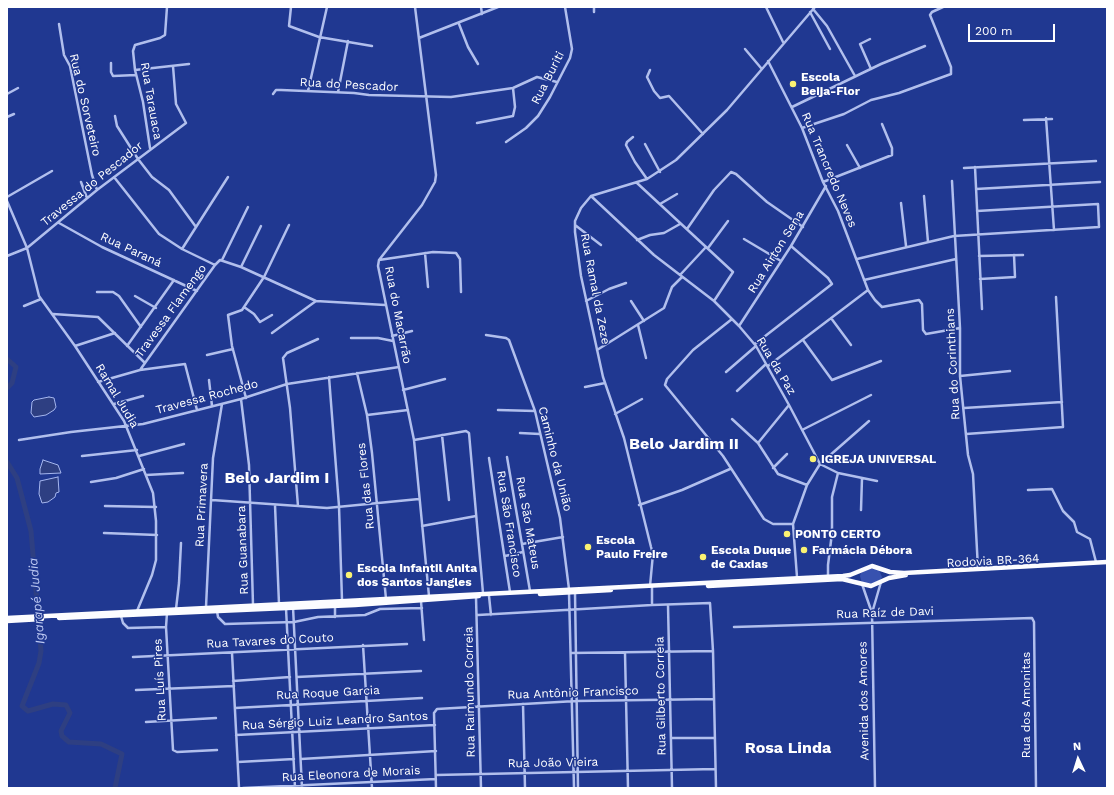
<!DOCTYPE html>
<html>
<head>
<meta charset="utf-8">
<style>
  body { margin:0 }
  #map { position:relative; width:1114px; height:795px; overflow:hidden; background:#203891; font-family:"Work Sans",sans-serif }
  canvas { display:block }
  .frame { position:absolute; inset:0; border:8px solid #fff; pointer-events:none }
  .north { position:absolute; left:1058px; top:739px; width:40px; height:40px; -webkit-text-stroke:3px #203891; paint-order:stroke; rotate:356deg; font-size:11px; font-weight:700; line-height:16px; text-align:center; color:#fff }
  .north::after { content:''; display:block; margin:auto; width:14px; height:18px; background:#fff; clip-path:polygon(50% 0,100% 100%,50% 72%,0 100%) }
  .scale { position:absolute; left:968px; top:24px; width:87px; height:18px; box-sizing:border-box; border:2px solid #fff; border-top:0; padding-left:5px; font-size:12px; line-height:14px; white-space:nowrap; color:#fff; -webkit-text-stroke:3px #203891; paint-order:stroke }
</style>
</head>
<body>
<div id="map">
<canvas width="1114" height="795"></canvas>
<div class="frame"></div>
<div class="north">N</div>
<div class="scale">200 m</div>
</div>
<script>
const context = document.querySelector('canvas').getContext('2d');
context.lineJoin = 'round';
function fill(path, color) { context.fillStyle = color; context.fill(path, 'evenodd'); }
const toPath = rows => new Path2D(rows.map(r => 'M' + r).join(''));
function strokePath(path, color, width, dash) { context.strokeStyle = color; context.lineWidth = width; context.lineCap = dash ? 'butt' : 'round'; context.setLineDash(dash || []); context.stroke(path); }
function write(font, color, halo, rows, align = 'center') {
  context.font = font + ' "Work Sans",sans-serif'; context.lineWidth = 3; context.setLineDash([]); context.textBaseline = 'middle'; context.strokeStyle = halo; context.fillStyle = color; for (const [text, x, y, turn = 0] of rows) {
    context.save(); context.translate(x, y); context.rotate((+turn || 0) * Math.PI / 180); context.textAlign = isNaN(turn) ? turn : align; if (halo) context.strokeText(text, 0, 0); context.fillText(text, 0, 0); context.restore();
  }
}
fill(toPath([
  [870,568,879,570,882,577,881,579,870,585,862,583,860,576,861,573]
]), '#3852af');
const water = toPath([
  [49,397,54,398,56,407,54,410,46,415,34,417,31,413,32,402,34,400,49,397],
  [43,460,58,465,61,473,40,474,40,469,43,460],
  [58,477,59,492,56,493,55,497,48,502,42,503,39,494,40,481,58,477]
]);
fill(water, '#2e3f82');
strokePath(water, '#a5b6ee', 1);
strokePath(toPath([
  [7,359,16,367,12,383,7,388],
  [7,462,17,478,31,531,41,651,39,663,22,706,28,711,53,704,66,705,70,713,61,731,62,736,69,742,101,744,122,754,115,788]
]), '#2e3f82', 5);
strokePath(toPath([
  [291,7,289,26,319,37,372,46],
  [415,7,436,175,435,182,422,205,379,260,378,266,414,440,429,596],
  [481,7,482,14],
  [766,7,783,42],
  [813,9,827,26,855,76],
  [594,12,594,7],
  [810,12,830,49],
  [59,24,64,55,70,66,92,175,97,190],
  [459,24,468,47,478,64],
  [419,38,498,7],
  [870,39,860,44,871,69],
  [745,49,761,68],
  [768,61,802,128,823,182,838,211,868,290,875,300,882,307,919,300,922,304,923,330,926,334,960,328],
  [111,63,111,72,113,76,136,75],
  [135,70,189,64],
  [650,70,647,77,654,91,660,98,669,96,703,134],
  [308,91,327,7],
  [338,92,348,41],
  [7,94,18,88],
  [273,94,276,90,281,90,354,93,369,95,451,97,513,88,537,77,557,82],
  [792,107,881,64,925,46],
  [115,116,117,126,138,159,152,177,169,190,196,227],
  [7,117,14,114],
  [1046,118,1054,230],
  [1024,120,1052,119],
  [477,123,513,116,515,107,513,88],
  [802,128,844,114,871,100,899,93,951,74,951,67,930,15,932,12,943,7],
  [633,137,627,142,626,145,635,162,647,179],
  [506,142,526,128,538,116,550,97,570,58,572,49,565,7],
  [645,144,660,172],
  [847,145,860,168],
  [150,148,143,102,135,70,133,51,135,45,160,38,165,35,167,7],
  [975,167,982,309],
  [964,168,1096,161],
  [114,177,159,234,182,249,215,265],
  [952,181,960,328,960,376,968,455,973,474,978,569],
  [81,182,87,198],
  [823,182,892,155,892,148,882,124],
  [637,183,733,272,714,301],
  [976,189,1100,182],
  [591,196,654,255,714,301,739,326,756,346,789,405,820,464,807,485,793,524,797,577],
  [924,196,928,242],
  [7,197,52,171],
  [7,201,27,248,39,296,75,346,124,421,153,493,156,521,156,560,152,575,137,611],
  [901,203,906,246],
  [660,204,677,194],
  [59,223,102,247,197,291],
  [575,225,601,245],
  [687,229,714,190,731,172,736,174,767,202,803,227],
  [744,239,781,261],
  [637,240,650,235,664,233,680,224],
  [708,248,728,221],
  [182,249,228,177],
  [425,253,428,287],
  [7,256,27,248,97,190,186,123,176,104,173,66],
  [979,256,1023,255],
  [857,259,954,236,1099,227,1098,204,977,211],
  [222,260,248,207],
  [379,260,433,252,456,253,460,259,461,292],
  [241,267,261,226],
  [680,275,706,247],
  [980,279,1015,277,1014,255],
  [864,280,956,259],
  [97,292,113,292,119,296,141,327],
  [135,296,156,308],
  [586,301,609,289,626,283],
  [631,301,644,321],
  [24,306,41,299],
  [244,307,254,314,260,322,272,315],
  [53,314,98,317,145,363],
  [831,318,851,345],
  [732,319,693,350,667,379,665,385,723,456,764,519,773,524,793,524],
  [638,325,646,358],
  [739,326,791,246,826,186],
  [272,333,316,301],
  [486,335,506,338,509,340,535,411,560,518,569,589],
  [392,336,412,331],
  [351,338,378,338,393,341],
  [803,340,832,380,881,361],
  [755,344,832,284,828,278,791,246],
  [75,346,115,333],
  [127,346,174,280],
  [597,350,664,308,672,287,682,277],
  [207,355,233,349],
  [768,366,868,290],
  [140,370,215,265,220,260,241,267,316,301,385,305],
  [726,372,756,346],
  [357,373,367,415,372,453,386,599],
  [960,376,1010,371],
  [329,377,339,506,342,600],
  [209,380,212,406],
  [98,382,140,370,185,364,197,410],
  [585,387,605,383],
  [403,390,445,379],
  [737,391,766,364],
  [246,398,232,346,228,315,242,310,264,277,289,225],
  [241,399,249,465,253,605],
  [114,404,143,396],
  [964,408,1062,402],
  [498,410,535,411],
  [615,414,642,399],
  [367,415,408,410],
  [732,419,758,443,778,474,807,485],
  [869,421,820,464,838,473,877,481],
  [802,430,871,395],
  [520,433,540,434],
  [966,434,1063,427,1056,297],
  [442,435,449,500],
  [19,440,71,432,143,424,241,399,287,384,399,367],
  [414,440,466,431,469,433,483,593],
  [758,443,789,405],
  [82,456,137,450],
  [139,456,184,444],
  [507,457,530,591],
  [489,458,510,592],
  [773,468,787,454],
  [146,475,183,473],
  [91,482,116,478,144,469],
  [1028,490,1052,489,1063,511,1074,522,1077,532,1090,539,1096,562],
  [212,500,327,508,419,499],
  [275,505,279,604],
  [639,505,682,490,730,469],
  [105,506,156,507],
  [298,506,290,408,283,358,287,353,318,339],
  [861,510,862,478],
  [422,526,476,516],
  [104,533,157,535],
  [522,544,563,537],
  [505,556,523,552],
  [828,577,828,565,832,533,832,497,838,473],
  [862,584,872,613],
  [650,586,653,554,651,547,624,438,603,377,581,276,575,232,575,221,581,208,591,196,647,179,676,160,727,110,815,7],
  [652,588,652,605],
  [569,593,574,788],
  [575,593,578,788],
  [489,596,491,615],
  [476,597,481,788],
  [421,601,424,640],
  [668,605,672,788],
  [335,606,335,617],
  [206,607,213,458,222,404],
  [293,607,302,788],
  [286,608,295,788],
  [176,609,179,583,181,543],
  [217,611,218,617,225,624,294,622,318,617,365,615,380,609,422,608],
  [167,613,166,627,173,750,177,752,217,750],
  [478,615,652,605,710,603,713,651,716,788],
  [121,616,123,623,128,628,166,627],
  [734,627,1032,618,1034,622,1036,788],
  [363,645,372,788],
  [232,653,239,788],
  [571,653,713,651],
  [625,653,628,788],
  [133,657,407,644],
  [297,677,421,671],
  [233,681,290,677],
  [136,690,234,686],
  [523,704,525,788],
  [235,708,422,698],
  [146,722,216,718],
  [236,735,435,725],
  [671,738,714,738],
  [301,759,436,751],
  [238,762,294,759],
  [436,775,715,769],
  [243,788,436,779],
  [436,788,434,713,437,709,576,701,714,699],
  [875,788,872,613,881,582]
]), '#b1bfed', 2.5);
strokePath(toPath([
  [708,586,842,579,871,586,889,578,906,575],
  [540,594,611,590],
  [7,618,843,576,850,575,872,566,890,572,904,573,1107,562],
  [59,618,355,605,479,596],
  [7,621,42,619]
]), '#fcfcff', 4.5);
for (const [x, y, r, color] of [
  [793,84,4,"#faf272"],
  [813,459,4,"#faf272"],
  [787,534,4,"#faf272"],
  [588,547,4,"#faf272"],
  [804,550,4,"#faf272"],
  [703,557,4,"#faf272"],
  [349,575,4,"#faf272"]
]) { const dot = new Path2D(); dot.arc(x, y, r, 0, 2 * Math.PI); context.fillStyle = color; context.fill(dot); strokePath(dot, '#203891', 1.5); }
write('bold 12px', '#fff', '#203891', [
  ["Escola",801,77],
  ["Beija-Flor",801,91],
  ["IGREJA UNIVERSAL",821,459],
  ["PONTO CERTO",795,534],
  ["Escola",596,540],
  ["Paulo Freire",596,554],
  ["Escola Duque",711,550],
  ["de Caxias",711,564],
  ["Farmácia Débora",812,550],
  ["Escola Infantil Anita",357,568],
  ["dos Santos Jangles",357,582]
], 'left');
write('12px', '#fff', '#203891', [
  ["Rua Buriti",548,78,-63],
  ["Rua do Pescador",349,85,3],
  ["Rua Tarauaca",151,101,80],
  ["Rua do Sorveteiro",85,105,77],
  ["Rua Trancredo Neves",829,170,67],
  ["Travessa do Pescador",92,184,-39],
  ["Rua Paraná",131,250,25],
  ["Rua Airton Sena",776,252,-58],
  ["Rua Ramal da Zeze",595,289,79],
  ["Travessa Flamengo",171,311,-54],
  ["Rua do Macarrão",398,315,79],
  ["Rua do Corinthians",953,364,-93],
  ["Rua da Paz",776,366,59],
  ["Ramal Judia",117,396,59],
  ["Travessa Rochedo",207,397,-15],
  ["Caminho da União",555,459,76],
  ["Rua das Flores",366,486,-96],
  ["Rua Primavera",202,505,-87],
  ["Rua São Mateus",528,523,80],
  ["Rua São Francisco",509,524,81],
  ["Rua Guanabara",243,550,-92],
  ["Rodovia BR-364",993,561,-3],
  ["Rua Raíz de Davi",885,613,-2],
  ["Rua Tavares do Couto",270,641,-3],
  ["Rua Luís Pires",160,680,-93],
  ["Rua Raimundo Correia",470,692,-91],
  ["Rua Roque Garcia",328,693,-3],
  ["Rua Antônio Francisco",573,693,-2],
  ["Rua Gilberto Correia",661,696,-91],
  ["Avenida dos Amores",864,701,-91],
  ["Rua dos Amonitas",1026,705,-90],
  ["Rua Sérgio Luiz Leandro Santos",335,721,-3],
  ["Rua João Vieira",553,763,-1],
  ["Rua Eleonora de Morais",351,774,-3]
]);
write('italic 13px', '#becaf4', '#203891', [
  ["Igarapé Judia",37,601,-95]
]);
write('bold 16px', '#fff', '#203891', [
  ["Belo Jardim II",684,444],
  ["Belo Jardim I",277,478],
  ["Rosa Linda",788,748]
]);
</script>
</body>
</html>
